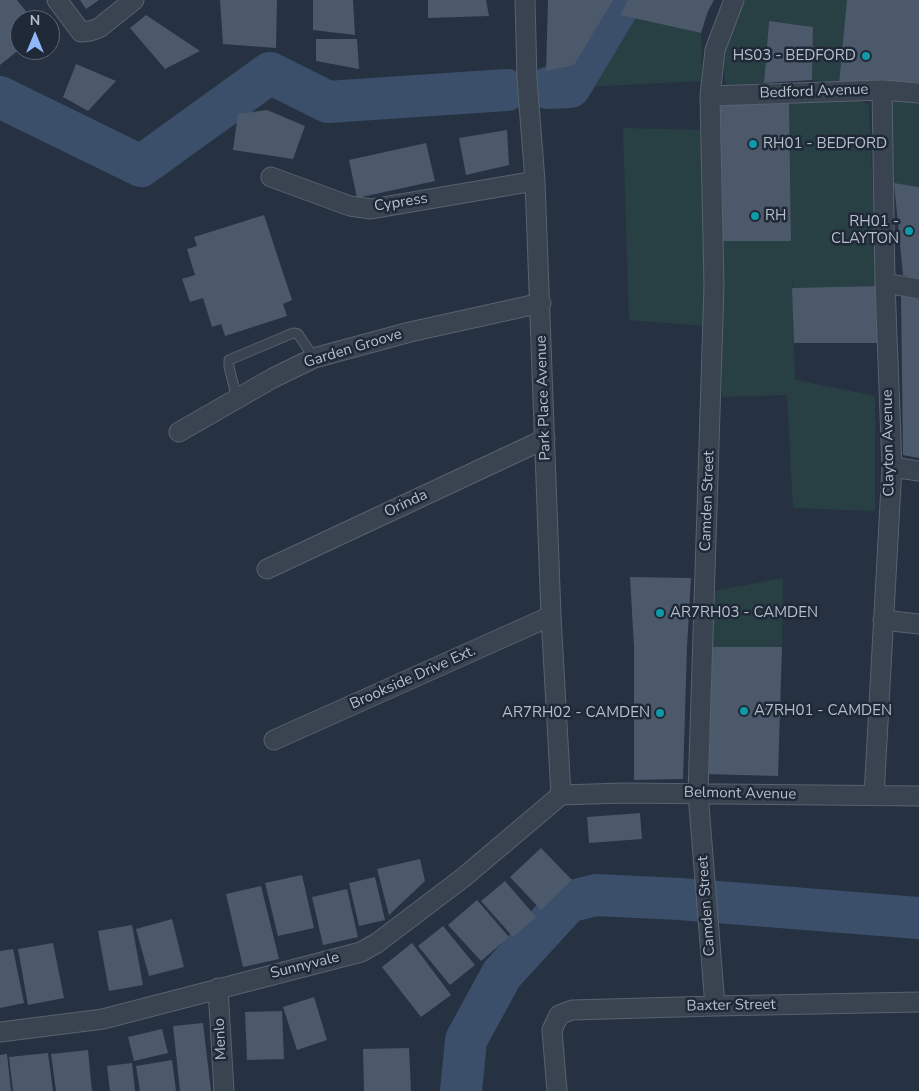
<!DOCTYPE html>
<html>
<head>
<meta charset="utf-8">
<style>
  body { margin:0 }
  #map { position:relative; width:919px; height:1091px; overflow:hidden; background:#263242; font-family:"Nunito Sans",sans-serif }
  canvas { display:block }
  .north { position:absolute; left:10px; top:10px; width:50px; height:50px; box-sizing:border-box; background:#1f2937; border:1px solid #5c6572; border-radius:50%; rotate:0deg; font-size:14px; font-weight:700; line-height:20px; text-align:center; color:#b7bfcb }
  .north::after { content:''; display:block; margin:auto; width:18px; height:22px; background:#8eb8f9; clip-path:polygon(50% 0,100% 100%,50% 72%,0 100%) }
</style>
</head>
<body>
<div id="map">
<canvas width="919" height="1091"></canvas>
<div class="north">N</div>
</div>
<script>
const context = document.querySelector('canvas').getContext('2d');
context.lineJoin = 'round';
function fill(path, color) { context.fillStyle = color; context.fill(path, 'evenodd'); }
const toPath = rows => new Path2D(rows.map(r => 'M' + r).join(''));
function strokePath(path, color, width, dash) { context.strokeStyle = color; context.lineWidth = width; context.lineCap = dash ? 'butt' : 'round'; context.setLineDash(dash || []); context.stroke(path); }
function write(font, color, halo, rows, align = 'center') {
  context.font = font + ' "Nunito Sans",sans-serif'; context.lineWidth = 5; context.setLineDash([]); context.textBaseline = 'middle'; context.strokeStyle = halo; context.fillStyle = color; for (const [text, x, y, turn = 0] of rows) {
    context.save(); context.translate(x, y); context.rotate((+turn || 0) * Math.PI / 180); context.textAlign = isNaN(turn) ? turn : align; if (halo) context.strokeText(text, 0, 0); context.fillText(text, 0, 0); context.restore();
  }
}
fill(toPath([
  [745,0,848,0,839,83,812,80,813,27,769,21,764,83,725,85,723,50,735,16],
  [620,15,701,33,702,81,585,87],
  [850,95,869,105,877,286,793,288,792,273,795,380,875,396,875,511,793,508,787,395,722,397,719,241,791,241,789,98],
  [889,98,919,102,919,187,894,183],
  [623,128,703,130,714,286,704,326,629,320],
  [783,578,782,647,708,647,713,591]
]), '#284043');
strokePath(toPath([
  [548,88,570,87,622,0],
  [0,97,141,166,270,73,328,102,507,90],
  [461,1091,466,1040,502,974,568,902,596,895,680,899,919,918]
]), '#3b4f6a', 42);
fill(toPath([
  [0,0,17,0,33,20,20,20,20,49,0,65],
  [80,0,99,0,86,9],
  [220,0,277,0,276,48,223,44],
  [313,0,353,0,355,35,313,30],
  [428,0,486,0,489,16,428,18],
  [548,0,613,0,574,65,546,71],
  [628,0,714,0,708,11,701,33,620,15],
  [847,0,919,0,919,83,890,81,839,83],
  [146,15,200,51,165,69,130,28],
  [769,21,813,27,812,80,764,83],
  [316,39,357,39,359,69,316,61],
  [76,64,116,81,88,111,63,97],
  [789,98,791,241,719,241,713,101],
  [267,110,305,126,293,159,233,150,238,114],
  [507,130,509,165,466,175,459,138],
  [426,143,435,181,357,198,349,160],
  [894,183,919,187,919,279,903,275],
  [264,215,292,300,283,304,287,316,225,336,221,324,212,327,203,298,190,302,182,279,195,275,187,249,197,246,194,237],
  [877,286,877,343,794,343,792,288],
  [901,295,919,300,919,458,903,455],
  [630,577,691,578,687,647,683,779,634,780,634,647],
  [708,647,782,647,778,776,705,774],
  [640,813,642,839,589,843,587,817],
  [541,848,572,880,541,910,510,877],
  [420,859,425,881,389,915,377,869],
  [302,875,314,928,278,936,265,883],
  [375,877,385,920,359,926,349,883],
  [505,881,536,917,513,937,481,901],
  [261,886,279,959,243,967,226,894],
  [347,889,358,937,323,945,312,897],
  [477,900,509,937,481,961,448,925],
  [172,919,184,967,149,976,136,929],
  [132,925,143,985,109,991,98,931],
  [443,926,475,965,450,985,418,946],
  [53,943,64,998,28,1005,18,949],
  [412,943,451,995,421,1017,382,967],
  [13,949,24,1003,0,1008,0,951],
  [314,997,327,1040,297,1050,283,1007],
  [282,1011,284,1059,247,1060,245,1012],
  [203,1023,211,1091,180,1091,173,1026],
  [162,1029,168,1053,134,1061,128,1037],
  [409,1048,411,1091,364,1091,363,1049],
  [88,1050,92,1091,56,1091,51,1054],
  [48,1053,53,1091,13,1091,9,1057],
  [7,1054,11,1091,0,1091,0,1055],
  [172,1060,176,1091,140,1091,136,1066],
  [132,1063,135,1091,110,1091,107,1066]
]), '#4c596b');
const service = toPath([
  [237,399,229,367,229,360,293,333,298,334,314,358]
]);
const minor = toPath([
  [57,0,81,32,90,31,99,28,134,0],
  [525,0,527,79,535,181,551,616,561,795],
  [710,96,882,90,919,93],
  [271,177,350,206,371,209,535,181],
  [885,283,919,289],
  [179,432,273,378,314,358,410,332,541,303],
  [892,467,919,471],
  [267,569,545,439],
  [883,620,919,624],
  [274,740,551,616],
  [561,795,623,793,919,796],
  [874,796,892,467,885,283,882,90],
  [218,988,224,1091],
  [715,1006,698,793,714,286,710,96,715,50,734,0],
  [0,1032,103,1019,361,952,377,943,464,877,561,795],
  [557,1091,552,1030,559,1015,572,1010,715,1006,919,1002]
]);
strokePath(service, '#58626f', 11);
strokePath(minor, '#58626f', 21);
strokePath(service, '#3a4451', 9);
strokePath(minor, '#3a4451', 19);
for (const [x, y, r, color] of [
  [866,56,5,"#0f9aa8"],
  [753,144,5,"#0f9aa8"],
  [755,216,5,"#0f9aa8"],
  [909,231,5,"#0f9aa8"],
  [660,613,5,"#0f9aa8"],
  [744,711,5,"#0f9aa8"],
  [660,713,5,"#0f9aa8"]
]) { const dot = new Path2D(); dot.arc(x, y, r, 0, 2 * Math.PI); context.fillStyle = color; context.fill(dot); strokePath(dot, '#1f2937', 2); }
write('15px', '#b7bfcb', '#1f2937', [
  ["HS03 - BEDFORD",856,56,"right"],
  ["RH01 - BEDFORD",763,144],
  ["RH",765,216],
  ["RH01 -",899,222,"right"],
  ["CLAYTON",899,239,"right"],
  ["AR7RH03 - CAMDEN",670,613],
  ["A7RH01 - CAMDEN",754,711],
  ["AR7RH02 - CAMDEN",650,713,"right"]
], 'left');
write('15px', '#b7bfcb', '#1f2937', [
  ["Bedford Avenue",814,92,-2],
  ["Cypress",401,203,-9],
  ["Garden Groove",353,349,-17],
  ["Park Place Avenue",544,398,-92],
  ["Clayton Avenue",889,443,-91],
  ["Camden Street",708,501,-88],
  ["Orinda",406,504,-25],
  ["Brookside Drive Ext.",413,678,-24],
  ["Belmont Avenue",740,794,1],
  ["Camden Street",707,906,-94],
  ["Sunnyvale",305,966,-14],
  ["Baxter Street",731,1006,-1],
  ["Menlo",221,1039,-93]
]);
</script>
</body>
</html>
